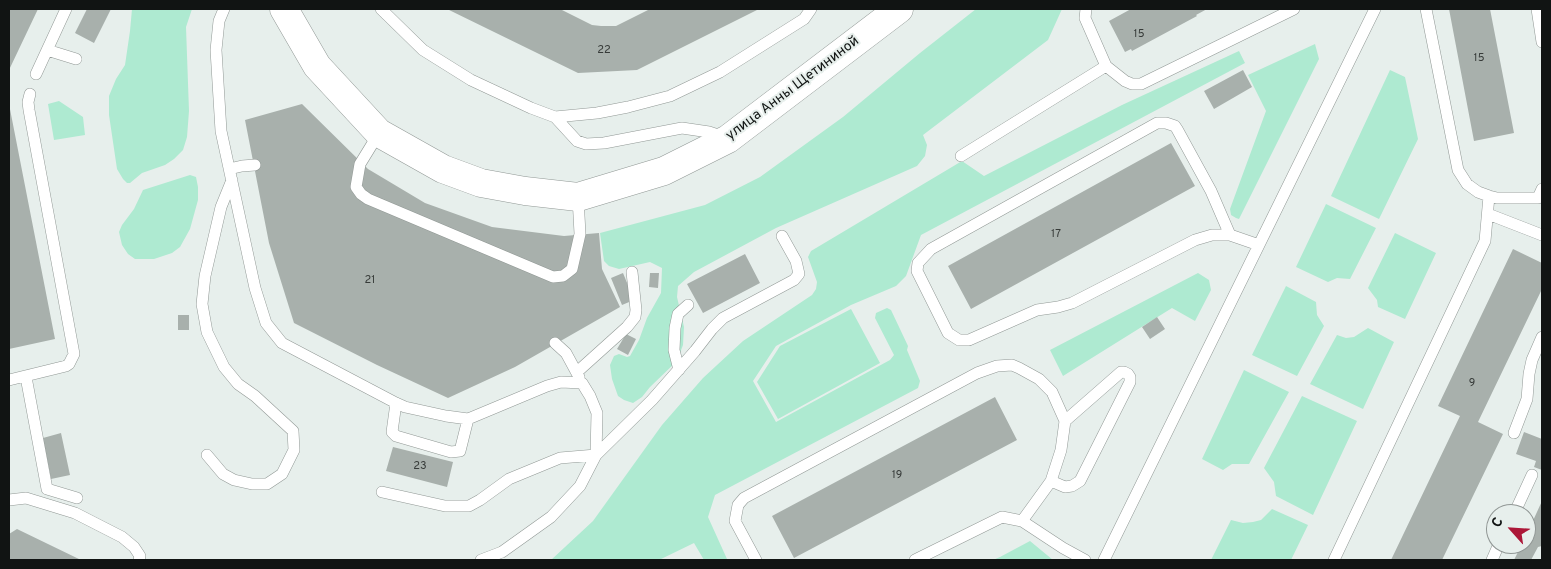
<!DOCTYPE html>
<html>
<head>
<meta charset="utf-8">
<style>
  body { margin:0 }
  #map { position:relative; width:1551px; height:569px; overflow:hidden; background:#e7efec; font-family:Overpass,sans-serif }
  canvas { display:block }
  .frame { position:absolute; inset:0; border:10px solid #111413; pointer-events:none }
  .north { position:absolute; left:1486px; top:504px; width:50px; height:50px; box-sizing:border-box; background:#e7efec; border:1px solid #919795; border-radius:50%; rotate:296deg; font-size:14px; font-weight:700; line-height:20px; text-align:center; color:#111413 }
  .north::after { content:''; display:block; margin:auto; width:18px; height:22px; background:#ac1738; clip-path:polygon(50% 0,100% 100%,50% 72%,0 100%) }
</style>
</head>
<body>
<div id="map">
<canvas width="1551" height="569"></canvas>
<div class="frame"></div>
<div class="north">С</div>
</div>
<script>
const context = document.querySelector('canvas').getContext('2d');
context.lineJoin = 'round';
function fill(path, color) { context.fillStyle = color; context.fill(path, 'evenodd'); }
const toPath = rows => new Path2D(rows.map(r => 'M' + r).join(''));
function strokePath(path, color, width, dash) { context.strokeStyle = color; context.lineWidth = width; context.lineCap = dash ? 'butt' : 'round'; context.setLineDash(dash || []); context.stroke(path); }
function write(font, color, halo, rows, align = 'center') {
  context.font = font + ' Overpass,sans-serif'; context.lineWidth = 4; context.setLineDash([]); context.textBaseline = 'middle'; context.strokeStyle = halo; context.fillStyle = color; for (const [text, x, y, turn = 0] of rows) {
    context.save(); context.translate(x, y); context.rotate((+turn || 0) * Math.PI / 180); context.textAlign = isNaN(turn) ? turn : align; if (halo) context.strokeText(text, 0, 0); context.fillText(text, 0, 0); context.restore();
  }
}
fill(toPath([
  [132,9,192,9,186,27,189,111,187,137,183,150,174,159,165,165,142,173,130,183,127,183,123,179,117,169,109,115,109,96,116,79,125,65,130,31],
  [976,9,1062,9,1048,40,923,135,927,145,925,156,917,166,776,228,694,272,678,286,677,297,684,327,683,345,677,361,650,387,642,397,633,403,624,400,618,396,612,379,610,365,614,356,619,354,627,357,630,356,639,340,647,318,661,293,662,268,650,262,619,269,609,266,604,261,600,233,705,205,760,177,843,117,920,53],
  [1315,44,1319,59,1239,219,1236,218,1231,215,1230,209,1266,111,1248,75],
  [1239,51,1245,63,921,235,906,276,896,286,851,305,776,346,753,381,776,422,890,360,894,355,875,318,876,313,887,308,891,310,908,346,907,350,920,381,918,388,715,495,708,517,727,559,704,560,694,543,659,560,551,560,593,521,662,425,703,378,743,341,812,295,816,289,817,282,808,257,811,251,962,161,984,176,1122,105],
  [1390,70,1405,77,1418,139,1379,219,1331,196],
  [59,101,83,117,85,135,54,140,48,104],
  [190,175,196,177,198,187,198,200,190,229,180,247,172,253,154,259,135,259,128,254,122,245,119,232,122,225,134,209,143,190],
  [1326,204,1376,228,1350,279,1337,278,1328,282,1296,267],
  [1395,233,1436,253,1405,319,1378,307,1377,300,1368,288],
  [1198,273,1209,280,1211,290,1195,321,1172,308,1063,376,1050,350],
  [1286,286,1316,302,1317,315,1324,326,1297,376,1252,355],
  [851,309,880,363,778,419,757,382,780,346],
  [1368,328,1394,342,1363,409,1310,384,1337,335,1346,338,1354,337],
  [1244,370,1289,392,1249,464,1232,464,1223,470,1202,459],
  [1302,396,1357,421,1313,515,1276,496,1274,482,1264,468],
  [1272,509,1308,525,1291,560,1211,560,1231,520,1243,523,1253,522,1261,520],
  [1030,541,1053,560,993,560,1000,557]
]), '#aeead1');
fill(toPath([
  [9,9,38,9,9,70],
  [87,9,111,9,94,43,75,33],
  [447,9,560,9,592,25,601,26,616,26,650,9,759,9,637,70,578,73],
  [1131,9,1207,9,1196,15,1197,16,1132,51,1131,49,1125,52,1109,21],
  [1449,9,1490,9,1514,133,1474,141],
  [1243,70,1252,87,1214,109,1204,91],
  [9,104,55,339,9,349],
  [302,104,368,169,425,203,492,227,564,236,599,233,602,269,620,307,515,367,448,398,377,365,294,323,269,243,245,120],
  [1171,143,1195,186,971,309,948,266],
  [1513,249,1542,263,1542,289,1478,422,1503,434,1442,560,1391,560,1460,416,1438,406],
  [745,254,760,283,703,313,687,284],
  [623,273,634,300,622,305,611,278],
  [650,273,659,273,658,288,649,287],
  [178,315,189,315,189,330,178,330],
  [1157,317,1165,329,1150,339,1142,327],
  [626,334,636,339,628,355,617,349],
  [995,397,1017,440,794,558,772,516],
  [1524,432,1542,439,1542,470,1534,467,1536,461,1516,454],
  [61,433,70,475,51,479,43,438],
  [393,447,453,462,447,487,386,471],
  [1542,501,1542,546,1538,547,1531,560,1514,560,1522,544,1526,544,1526,536],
  [17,529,81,560,9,560,9,534]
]), '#a8b0ac');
const lane = toPath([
  [224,9,219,21,216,50,221,131,255,288,266,323,282,343,396,403,405,407,446,416,468,419,547,386,561,382,582,383,590,396,597,413,596,455],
  [381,9,423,50,471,80,531,108,555,117,597,113,628,107,670,96,720,72,804,19,811,9],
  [1086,9,1085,18,1106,66,1125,81,1132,84,1141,84,1294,9],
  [1426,9,1458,170,1467,184,1478,192,1489,196],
  [1537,9,1542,42],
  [47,50,76,59],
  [36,74,66,9],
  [555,117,577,141,586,144,604,143,682,128,709,132,724,137],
  [379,133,360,164,356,187,361,194,368,199,553,277,563,276,572,269,580,234,578,197],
  [961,156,1106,66],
  [229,169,242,166,255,165],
  [1488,214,1542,235],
  [1230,235,1211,191,1177,129,1175,126,1166,123,1157,123,931,249,918,263,917,271,948,333,959,340,969,340,1037,310,1058,307,1072,303,1195,240,1212,235,1230,235,1259,245],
  [555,343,566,353,579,377],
  [679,370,674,350,675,328,678,314,688,305],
  [577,372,627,327,635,317,636,310,632,272],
  [26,377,47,489,77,498],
  [9,380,66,366,69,364,74,354,29,110,28,102,30,94],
  [396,403,392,432,396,436,451,452,460,451,468,419],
  [1514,433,1527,399,1529,374,1532,360,1542,337],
  [207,455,223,474,234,480,252,484,267,484,282,474,294,450,293,431,255,396,238,384,224,367,207,332,202,304,205,276,221,207,232,180],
  [382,492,445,506,469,506,480,500,509,479,560,458,596,455],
  [9,500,26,498,75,513,122,537,134,547,140,556,139,560],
  [1514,514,1532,475],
  [1022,521,1051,481],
  [481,560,502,552,551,517,580,486,596,455,652,400,695,351,712,329,723,318,794,280,799,274,796,261,782,236],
  [756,560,735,521,738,505,744,498,977,373,997,366,1012,365,1019,368,1039,379,1052,392,1065,421,1061,450,1051,481,1065,487,1072,486,1080,481,1130,382,1130,377,1128,374,1124,372,1121,372,1065,421],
  [915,560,1002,517,1022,521,1063,548,1085,560],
  [1104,560,1375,9],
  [1334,560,1485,241,1489,196,1497,198,1538,198,1542,189],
  [1492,560,1499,544]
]);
const secondary = toPath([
  [284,9,317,66,379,133,443,169,481,183,525,191,578,197,664,171,728,139,899,9]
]);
strokePath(lane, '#919895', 12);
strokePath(secondary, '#919895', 29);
strokePath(lane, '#fff', 11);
strokePath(secondary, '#fff', 28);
write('11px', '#373b39', null, [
  ["15",1139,35],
  ["22",604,51],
  ["15",1479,59],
  ["17",1056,235],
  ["21",370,281],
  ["9",1472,384],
  ["23",420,467],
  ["19",897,476]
]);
write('14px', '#111413', '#e7efec', [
  ["улица Анны Щетининой",793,89,-37]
]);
</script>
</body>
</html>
